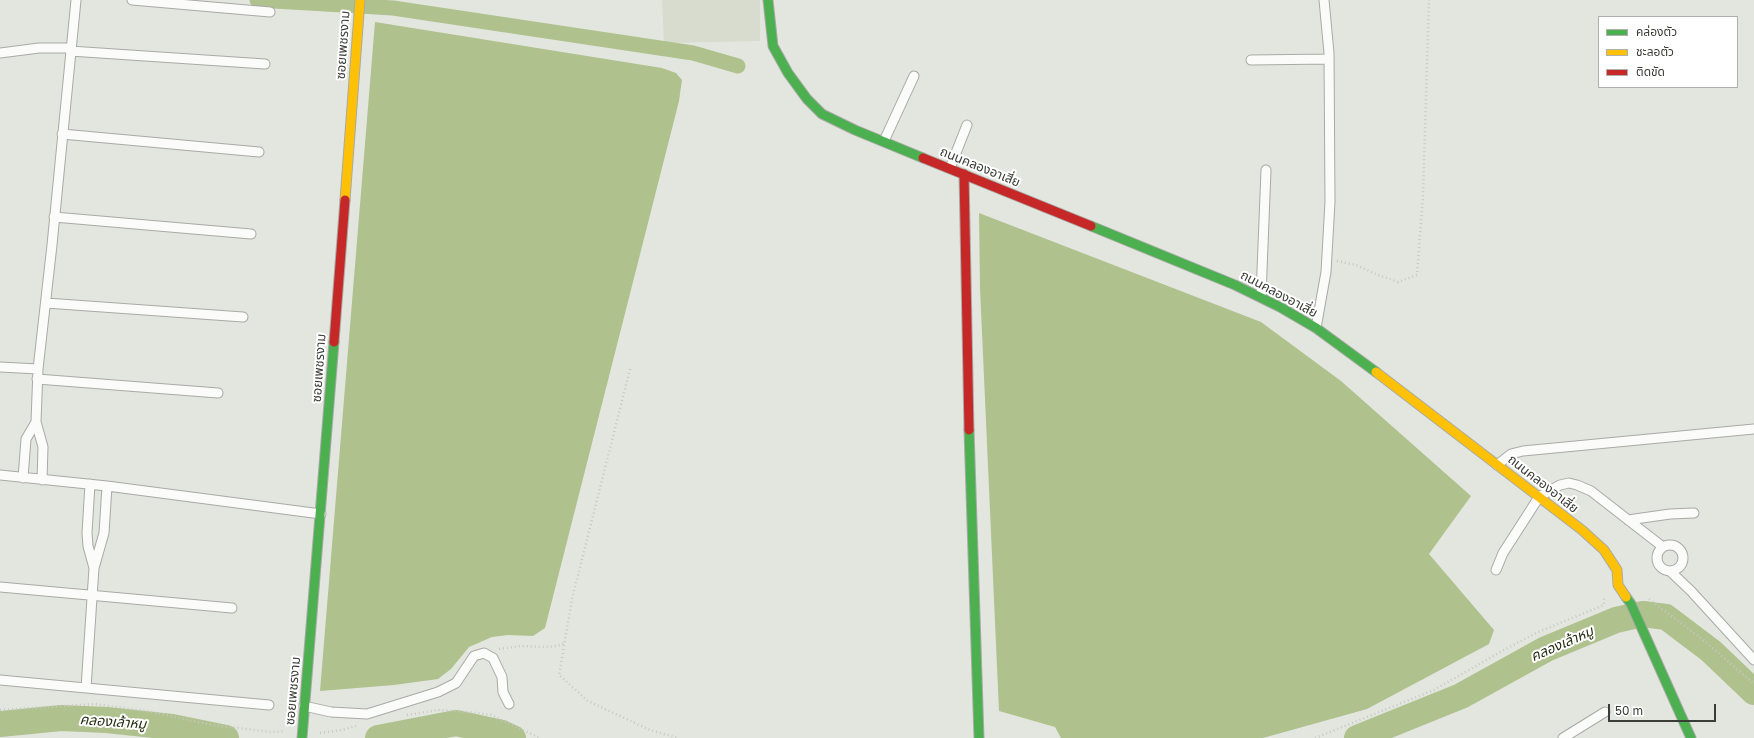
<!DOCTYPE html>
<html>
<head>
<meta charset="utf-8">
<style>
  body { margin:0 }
  #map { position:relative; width:1754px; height:738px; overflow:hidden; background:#e3e6df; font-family:"Golos Text","Noto Sans Thai",sans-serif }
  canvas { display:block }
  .legend { position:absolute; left:1598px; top:16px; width:140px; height:72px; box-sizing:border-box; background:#fff; border:1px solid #b0b1af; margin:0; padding:5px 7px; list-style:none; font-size:12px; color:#3a3c37 }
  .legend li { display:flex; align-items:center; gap:8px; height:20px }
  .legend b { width:20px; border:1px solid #b0b1af }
  .scale { position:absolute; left:1608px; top:704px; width:108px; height:18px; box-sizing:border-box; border:2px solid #3a3c37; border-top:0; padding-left:5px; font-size:12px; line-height:14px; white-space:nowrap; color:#3a3c37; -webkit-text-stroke:3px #fff; paint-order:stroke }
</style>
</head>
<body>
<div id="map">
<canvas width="1754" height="738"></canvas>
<ul class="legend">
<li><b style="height:5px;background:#4caf50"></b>คล่องตัว</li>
<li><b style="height:5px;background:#ffc107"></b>ชะลอตัว</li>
<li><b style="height:5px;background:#c62828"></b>ติดขัด</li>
</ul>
<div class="scale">50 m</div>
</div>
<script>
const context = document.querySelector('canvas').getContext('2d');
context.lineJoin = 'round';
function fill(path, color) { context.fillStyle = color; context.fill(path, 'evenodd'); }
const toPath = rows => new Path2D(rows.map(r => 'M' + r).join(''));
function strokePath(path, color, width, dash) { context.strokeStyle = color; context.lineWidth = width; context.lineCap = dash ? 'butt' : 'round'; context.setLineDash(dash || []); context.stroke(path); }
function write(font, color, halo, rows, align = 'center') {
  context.font = font + ' "Golos Text","Noto Sans Thai",sans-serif'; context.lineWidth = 4; context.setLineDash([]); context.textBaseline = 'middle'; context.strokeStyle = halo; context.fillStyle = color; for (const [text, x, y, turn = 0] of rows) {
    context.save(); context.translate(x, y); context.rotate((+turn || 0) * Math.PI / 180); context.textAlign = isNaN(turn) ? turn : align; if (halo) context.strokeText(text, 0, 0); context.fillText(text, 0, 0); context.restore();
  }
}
fill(toPath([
  [662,0,760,0,760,41,664,43]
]), '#d7dccf');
fill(toPath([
  [375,22,662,68,676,73,682,80,679,101,545,628,533,636,508,635,492,637,469,647,451,669,438,679,394,685,320,691],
  [979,213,1261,322,1341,381,1471,496,1429,554,1494,630,1489,644,1367,709,1263,738,1061,738,1055,727,999,711,980,288]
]), '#afc18d');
strokePath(toPath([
  [257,0,393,8,693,53,738,66]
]), '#afc18d', 15);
strokePath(toPath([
  [0,724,61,718,107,720,172,727,226,738],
  [378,738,456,723,502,733,513,738],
  [1357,738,1461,696,1546,649,1616,620,1643,614,1666,617,1711,651,1754,692]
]), '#afc18d', 26);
const lane = toPath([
  [132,0,270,12],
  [70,51,265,64],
  [0,53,39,48,71,48],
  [1251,60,1329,59],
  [62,134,259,152],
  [884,141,914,76],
  [950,168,967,125],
  [54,217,251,234],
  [1261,296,1266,170],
  [46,303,243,317],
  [1316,328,1326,272,1330,202,1329,53,1324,0],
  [0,367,38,369],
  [37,379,218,393],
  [1497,465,1511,454,1523,451,1754,429],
  [0,475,107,486,321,514],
  [23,478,26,439,36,422],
  [42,480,43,447,36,422,38,369,52,245,76,0],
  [90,484,87,533,88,546,94,568],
  [1628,520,1670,514,1694,513],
  '1657 558a13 13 0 1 1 26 0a13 13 0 1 1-26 0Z',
  [1496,570,1503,553,1539,497,1560,485,1569,483,1577,485,1591,491,1663,547],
  [1671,572,1691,591,1754,660],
  [0,587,232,608],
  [0,680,269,705],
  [86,688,94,568,104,533,107,486],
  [304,706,331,712,367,714,438,692,456,683,474,656,484,653,493,658,502,677,503,692,509,704],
  [1563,738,1605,712]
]);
const fast = toPath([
  [768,0,773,46,788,73,807,99,822,114,855,130,923,158],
  [1091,226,1235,285,1280,307,1316,328,1376,372],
  [969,430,979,738],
  [1626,597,1631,604,1691,738],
  [302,738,334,342]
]);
const slow = toPath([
  [345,200,360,0],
  [1376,372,1582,530,1604,550,1617,570,1618,585,1626,597]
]);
const jam = toPath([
  [923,158,1091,226],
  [964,174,969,430],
  [334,342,345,200]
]);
strokePath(lane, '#a8aaa5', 11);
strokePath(fast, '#a8aaa5', 11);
strokePath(slow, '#a8aaa5', 11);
strokePath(jam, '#a8aaa5', 11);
strokePath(toPath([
  [1337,261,1356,265,1378,275,1398,282,1417,275,1423,196,1429,0],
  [630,369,572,599,559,675,588,701,650,730,678,738],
  [1649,599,1702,639,1754,684],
  [499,649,520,646,546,647,557,646,565,643],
  [0,710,95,704,147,711,213,725,271,732,285,731],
  [407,715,438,710,470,712,491,715,540,738],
  [320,733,342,730,356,726],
  [1315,738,1434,690,1502,651,1538,632,1604,605,1604,597]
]), '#c7c7c5', 2.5, [1, 3]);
strokePath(lane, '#fbfbfa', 9);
strokePath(fast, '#4caf50', 9);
strokePath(slow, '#ffc107', 9);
strokePath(jam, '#c62828', 9);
write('13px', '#3a3c37', '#fff', [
  ["ซอยเพชรงาม",343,45,-86],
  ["ถนนคลองอาเสี่ย",980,167,22],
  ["ถนนคลองอาเสี่ย",1279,294,28],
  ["ซอยเพชรงาม",319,368,-86],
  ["ถนนคลองอาเสี่ย",1543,484,38],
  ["ซอยเพชรงาม",293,691,-85]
]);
write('italic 14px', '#252f10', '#fff', [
  ["คลองเล้าหมู",1562,644,-24],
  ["คลองเล้าหมู",113,722,4]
]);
</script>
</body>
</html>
